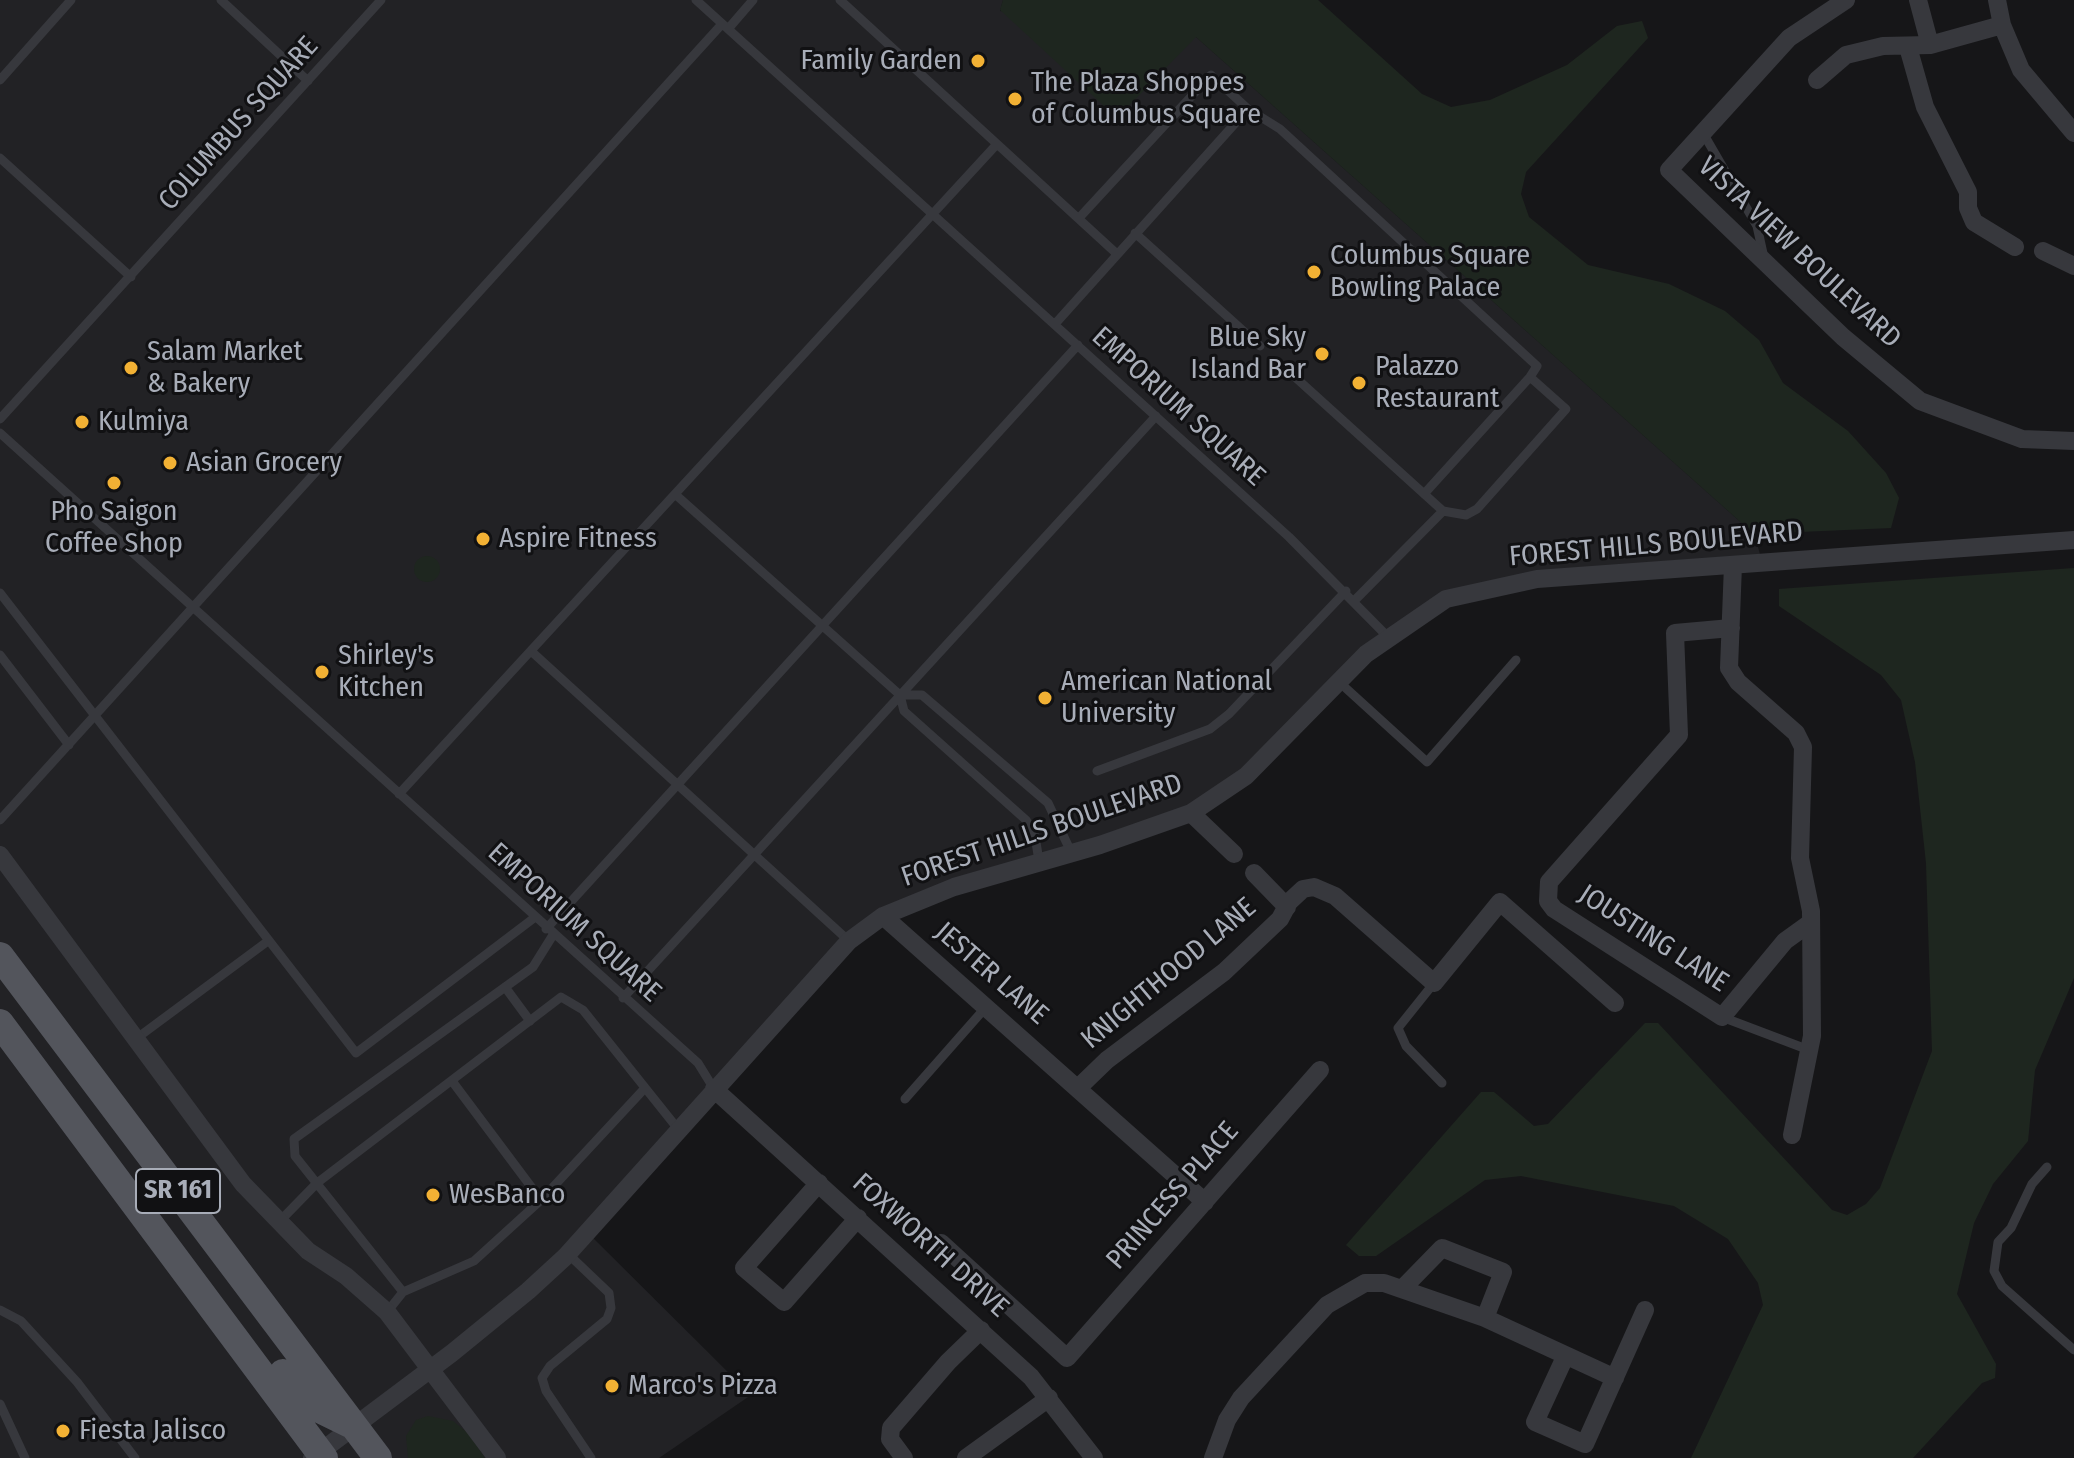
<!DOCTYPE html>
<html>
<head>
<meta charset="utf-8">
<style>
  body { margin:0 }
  canvas { display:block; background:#161618 }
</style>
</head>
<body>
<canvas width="2074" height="1458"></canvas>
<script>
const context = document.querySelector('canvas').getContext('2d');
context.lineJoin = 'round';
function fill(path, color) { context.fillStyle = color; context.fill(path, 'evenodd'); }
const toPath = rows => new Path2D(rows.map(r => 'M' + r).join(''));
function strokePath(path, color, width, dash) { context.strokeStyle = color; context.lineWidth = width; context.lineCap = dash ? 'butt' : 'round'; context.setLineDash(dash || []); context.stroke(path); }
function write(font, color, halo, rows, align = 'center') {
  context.font = font + ' "Fira Sans Condensed",sans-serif'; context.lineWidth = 6; context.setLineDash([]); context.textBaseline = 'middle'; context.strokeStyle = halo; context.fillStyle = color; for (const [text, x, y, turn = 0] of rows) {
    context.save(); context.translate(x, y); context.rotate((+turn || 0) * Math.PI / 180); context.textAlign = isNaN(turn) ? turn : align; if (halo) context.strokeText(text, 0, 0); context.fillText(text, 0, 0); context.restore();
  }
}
fill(toPath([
  [0,0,1003,0,1000,11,1196,37,1754,534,1762,561,1508,580,1397,627,1289,732,1173,822,943,890,881,922,832,960,587,1232,751,1395,659,1458,0,1458]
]), '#222225');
fill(toPath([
  [1003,0,1318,0,1422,94,1451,107,1490,100,1567,65,1617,26,1642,21,1648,38,1526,172,1521,194,1529,217,1588,265,1669,284,1725,311,1759,340,1783,383,1848,431,1886,473,1899,498,1891,528,1754,534,1196,37,1117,118,1000,10],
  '414 569a13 13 0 1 1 26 0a13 13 0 1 1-26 0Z',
  [2074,568,2074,978,2035,1070,2028,1141,1993,1184,1974,1223,1957,1294,1996,1364,1995,1378,1982,1383,1913,1458,1691,1458,1763,1305,1758,1283,1728,1239,1674,1206,1521,1176,1485,1180,1376,1256,1359,1256,1346,1245,1481,1092,1494,1092,1534,1126,1548,1124,1645,1023,1658,1023,1832,1210,1847,1215,1866,1204,1880,1188,1932,1051,1926,863,1915,762,1901,700,1881,675,1779,606,1779,589],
  [428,1416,453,1421,469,1434,485,1458,408,1458,406,1436,416,1420]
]), '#1e261f');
strokePath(toPath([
  [221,0,308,81],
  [696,0,1289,537,1389,638],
  [840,0,1117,254],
  [728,29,753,0],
  [0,80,71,0],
  [1248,109,1280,129,1537,366,1530,377],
  [1703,133,1757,226,1764,258],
  [0,158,131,277],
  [1135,233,1260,346],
  [1055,324,1248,109,1211,75,1079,218],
  [1285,368,1443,511],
  [0,419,381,0],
  [0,433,698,1063,714,1089],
  [676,495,900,695,904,711,1026,820,1035,836,1039,861],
  [0,593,356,1053,534,918],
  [1355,600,1443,511,1466,515,1477,509,1566,409,1530,377,1424,494],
  [531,651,849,941],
  [0,655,69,745],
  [1338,681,1427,762,1516,660],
  [900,695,922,695,1048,803,1071,852],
  [1097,771,1210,729,1229,714,1346,591],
  [399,794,997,144],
  [0,820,722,24],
  [546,929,1078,345],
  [1434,983,1398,1028,1406,1046,1442,1083],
  [505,987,530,1021],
  [623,998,1156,416],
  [1722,1017,1809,1050],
  [137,1038,268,941],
  [452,1081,541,1200],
  [905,1099,986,1007],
  [2047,1167,2032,1184,2011,1228,1998,1242,1994,1271,2002,1286,2074,1350],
  [278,1223,317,1183,561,997,583,1010,678,1129],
  [567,1253,609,1293,611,1308,607,1319,550,1366,542,1378,546,1391,591,1458],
  [403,1292,474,1261,541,1200,645,1088],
  [0,1310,21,1321,77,1382,135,1458],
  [387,1312,403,1292,295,1156,294,1139,533,967,553,935],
  [0,1404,25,1458]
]), '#37383d', 9);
strokePath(toPath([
  [1846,0,1789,38,1669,170,1843,337,1920,401,2022,439,2074,441],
  [1918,0,1930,45],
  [1997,0,2002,25,2021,70,2074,133],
  [1908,47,1925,107,1968,192,1968,208,1974,222,2015,247],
  [1817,80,1846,55,1883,46,1930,45,2002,25],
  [2043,251,2074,266],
  [1733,565,1729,668,1738,682,1796,733,1803,747,1800,858,1811,911,1812,1036,1792,1135],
  [1731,628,1675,633,1679,735,1549,882,1548,901,1554,909,1722,1017,1785,941,1810,923],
  [1191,813,1234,854],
  [0,855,243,1184,308,1251,346,1276,387,1312,497,1458],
  [1254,873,1287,907],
  [883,916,1205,1202],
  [1078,1088,1107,1060,1224,972,1280,919,1289,902,1303,889,1314,887,1335,896,1434,983,1500,902,1615,1003],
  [714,1089,1031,1377,1094,1458],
  [819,1183,744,1268,784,1302,858,1218],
  [941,1243,1067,1358,1320,1070],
  [1403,1288,1442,1248,1503,1272,1485,1318],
  [1565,1357,1535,1422,1585,1444,1645,1310],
  [312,1458,452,1353,528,1291,565,1257,849,941,883,916,954,887,1100,845,1191,813,1246,776,1366,654,1446,599,1537,579,2074,540],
  [904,1458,890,1439,891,1428,948,1362,981,1330],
  [966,1458,1049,1398],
  [1213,1458,1227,1420,1241,1398,1327,1305,1365,1283,1384,1283,1485,1318,1615,1378]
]), '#37383d', 18);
strokePath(toPath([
  [0,956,378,1458],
  [0,1023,324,1458],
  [283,1373,305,1402,350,1424]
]), '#53555c', 28);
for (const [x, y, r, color] of [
  [978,61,8,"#f2b134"],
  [1015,99,8,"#f2b134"],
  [1314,272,8,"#f2b134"],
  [1322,354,8,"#f2b134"],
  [131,368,8,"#f2b134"],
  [1359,383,8,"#f2b134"],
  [82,422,8,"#f2b134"],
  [170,463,8,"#f2b134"],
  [114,483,8,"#f2b134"],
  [483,539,8,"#f2b134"],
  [322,672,8,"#f2b134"],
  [1045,698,8,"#f2b134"],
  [433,1195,8,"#f2b134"],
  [612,1386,8,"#f2b134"],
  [63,1431,8,"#f2b134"]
]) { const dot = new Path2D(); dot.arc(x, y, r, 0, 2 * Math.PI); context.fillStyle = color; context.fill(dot); strokePath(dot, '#111113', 3); }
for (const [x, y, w] of [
  [178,1191,84]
]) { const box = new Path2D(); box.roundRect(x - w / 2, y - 22, w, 44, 6); context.fillStyle = '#111113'; context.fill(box); strokePath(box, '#a8adb8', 2); }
write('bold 26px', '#a8adb8', null, [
  ["SR 161",178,1191]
]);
write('28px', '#a8adb8', '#111113', [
  ["Family Garden",962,61,"right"],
  ["The Plaza Shoppes",1031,83],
  ["of Columbus Square",1031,115],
  ["Columbus Square",1330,256],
  ["Bowling Palace",1330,288],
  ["Blue Sky",1306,338,"right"],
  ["Island Bar",1306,370,"right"],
  ["Salam Market",147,352],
  ["& Bakery",147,384],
  ["Palazzo",1375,367],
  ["Restaurant",1375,399],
  ["Kulmiya",98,422],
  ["Asian Grocery",186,463],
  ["Pho Saigon",114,512,"center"],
  ["Coffee Shop",114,544,"center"],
  ["Aspire Fitness",499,539],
  ["Shirley's",338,656],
  ["Kitchen",338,688],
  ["American National",1061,682],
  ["University",1061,714],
  ["WesBanco",449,1195],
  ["Marco's Pizza",628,1386],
  ["Fiesta Jalisco",79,1431]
], 'left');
write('28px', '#a8adb8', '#111113', [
  ["COLUMBUS SQUARE",239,124,-48],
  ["VISTA VIEW BOULEVARD",1799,253,43],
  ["EMPORIUM SQUARE",1178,407,42],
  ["FOREST HILLS BOULEVARD",1656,545,-5],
  ["FOREST HILLS BOULEVARD",1042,831,-19],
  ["EMPORIUM SQUARE",574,923,42],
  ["JOUSTING LANE",1653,939,33],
  ["JESTER LANE",991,974,41],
  ["KNIGHTHOOD LANE",1169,974,-40],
  ["PRINCESS PLACE",1173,1196,-49],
  ["FOXWORTH DRIVE",930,1246,42]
]);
</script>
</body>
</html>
